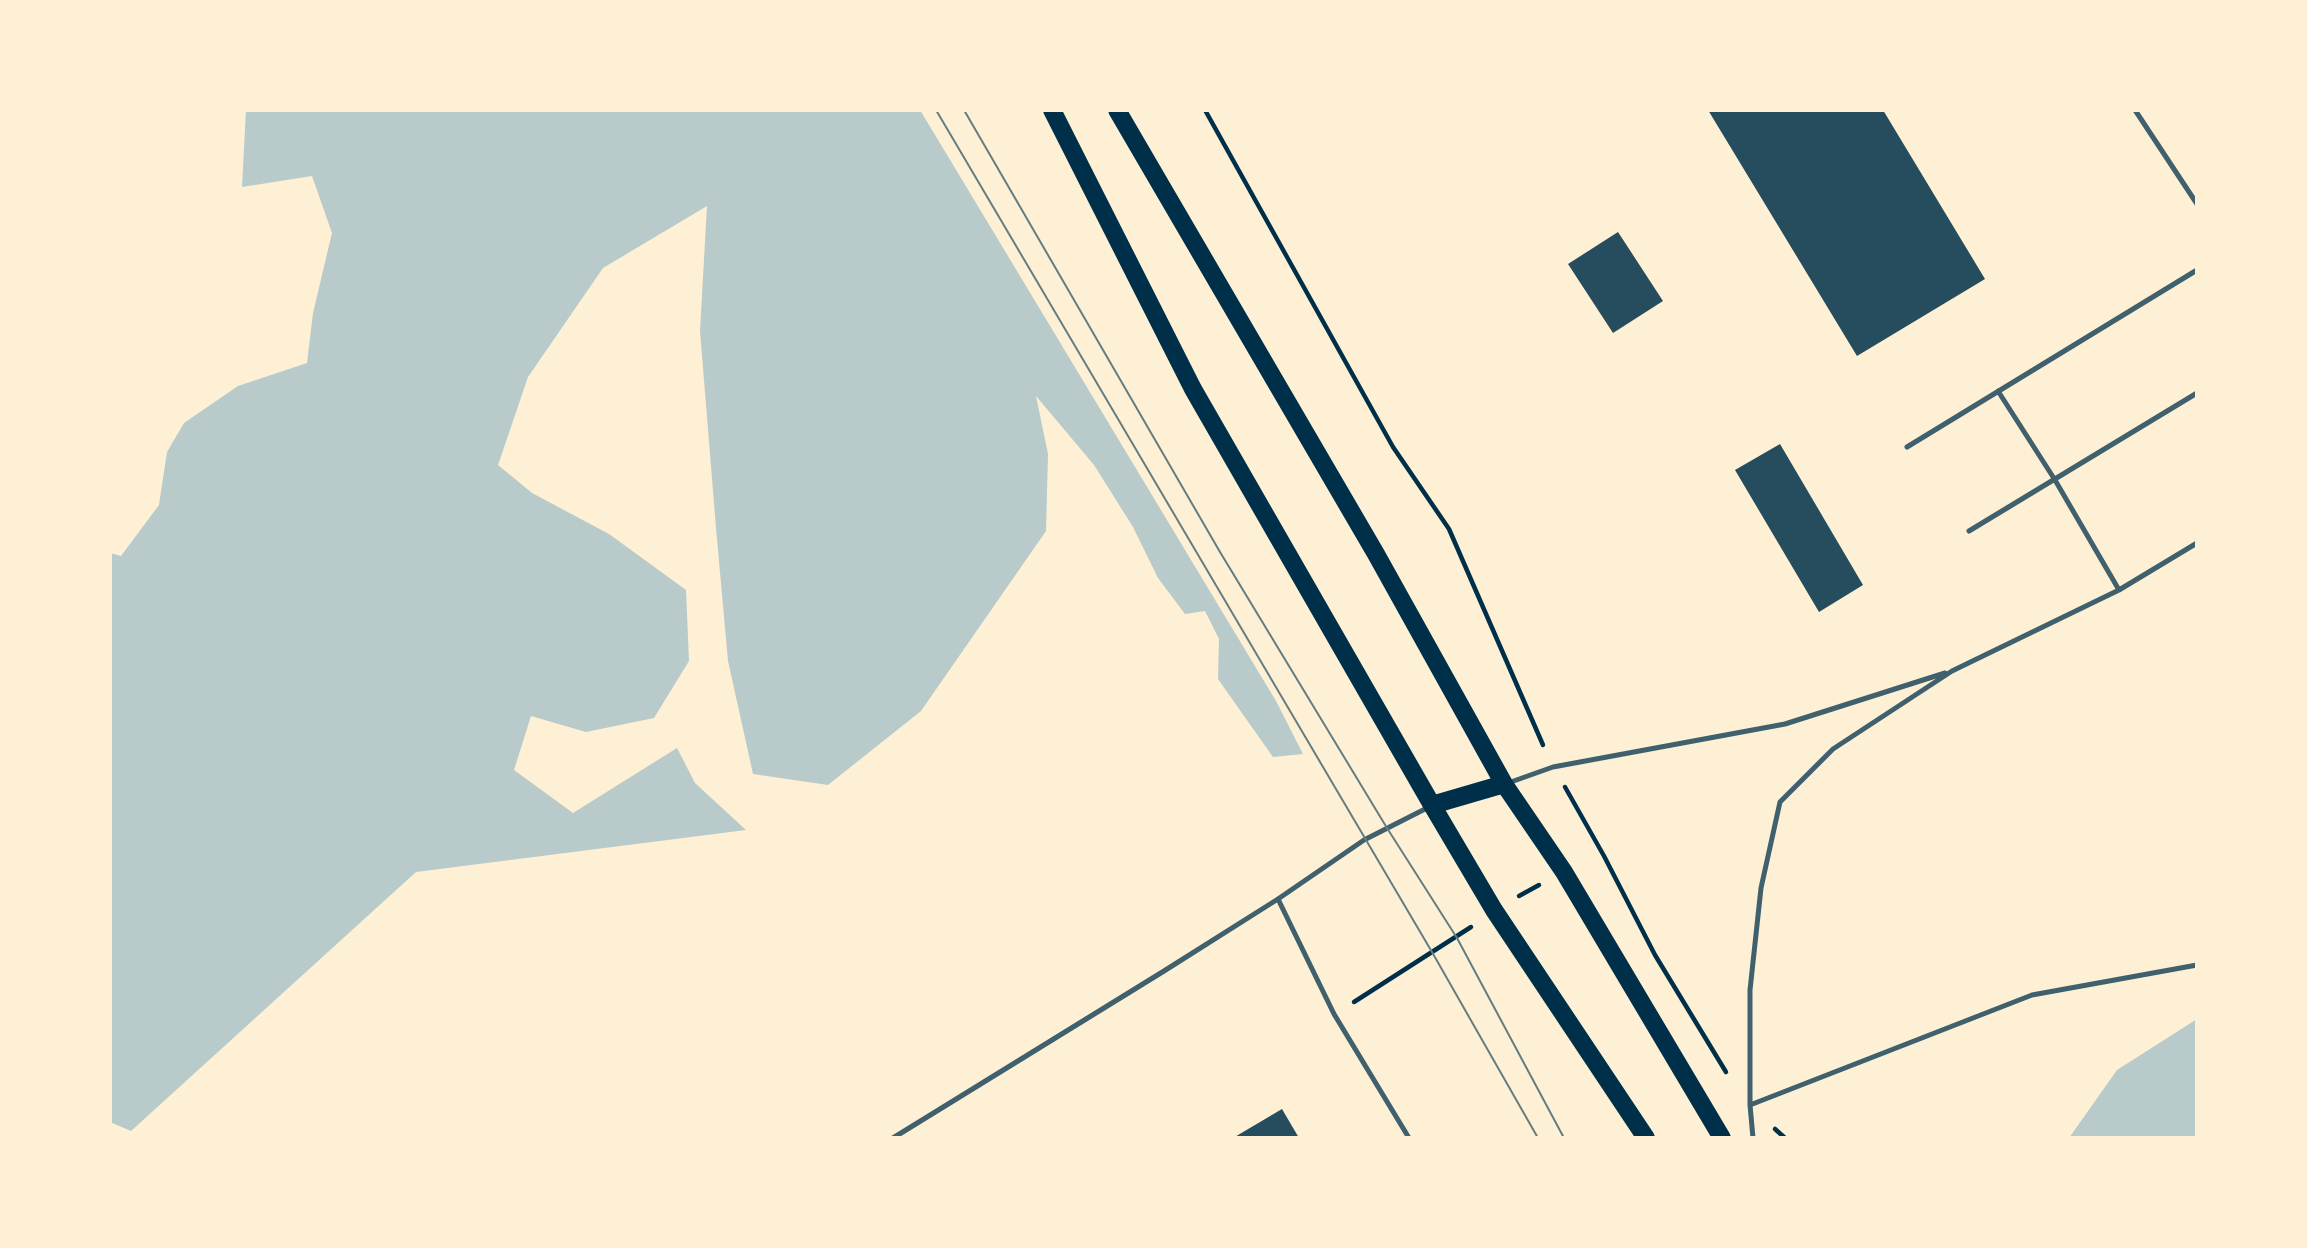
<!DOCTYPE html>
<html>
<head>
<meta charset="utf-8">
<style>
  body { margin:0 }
  #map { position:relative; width:2307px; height:1248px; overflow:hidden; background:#fdf0d5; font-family:Rubik,sans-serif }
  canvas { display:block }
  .frame { position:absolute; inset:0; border:112px solid #fdf0d5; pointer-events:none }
</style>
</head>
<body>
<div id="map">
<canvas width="2307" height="1248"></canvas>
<div class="frame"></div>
</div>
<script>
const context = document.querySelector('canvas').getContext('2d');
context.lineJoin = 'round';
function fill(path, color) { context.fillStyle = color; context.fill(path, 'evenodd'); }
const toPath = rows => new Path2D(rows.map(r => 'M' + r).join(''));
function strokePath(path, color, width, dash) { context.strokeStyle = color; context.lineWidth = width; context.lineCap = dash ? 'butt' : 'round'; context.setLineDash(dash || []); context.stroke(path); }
fill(toPath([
  [246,110,920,110,1276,701,1303,754,1273,757,1218,679,1219,639,1205,611,1185,614,1158,578,1133,527,1094,465,1036,396,1048,454,1046,531,921,711,828,785,753,774,728,661,716,528,700,331,707,206,603,268,528,377,498,465,532,493,609,534,686,590,689,661,654,718,586,732,531,716,514,770,573,813,677,748,695,783,746,830,416,872,131,1131,110,1122,110,553,121,556,159,505,167,452,184,423,238,386,307,363,313,313,332,233,312,176,242,187],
  [2197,1019,2197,1138,2069,1138,2117,1070]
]), '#b9caca');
fill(toPath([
  [1708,110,1883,110,1985,279,1857,356],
  [1618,232,1663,301,1613,333,1568,264],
  [1780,444,1863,585,1819,612,1735,470],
  [1282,1109,1299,1138,1233,1138]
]), '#264d5e');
strokePath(toPath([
  [1205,110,1393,447,1449,529,1543,745],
  [1565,787,1604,856,1655,955,1726,1072],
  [1519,896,1539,885],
  [1354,1002,1471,927],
  [1775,1129,1785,1138]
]), '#003049', 4.5);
strokePath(toPath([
  [2135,110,2197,204],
  [1998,391,2055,480,2119,590],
  [1907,447,2197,270],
  [1969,531,2197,393],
  [1508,783,1553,767,1785,724,1945,673],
  [1278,899,1334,1014,1409,1138],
  [1750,1105,1750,990,1761,888,1780,802,1833,749,1952,671,2119,590,2197,543],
  [893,1138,1164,971,1278,899,1364,840,1429,807],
  [1753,1138,1750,1105,2032,995,2197,965]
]), '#3f606c', 5);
strokePath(toPath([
  [1052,110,1193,389,1432,805,1494,910,1646,1138],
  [1117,110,1376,554,1504,784,1564,872,1722,1138],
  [1432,805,1504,784]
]), '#003049', 18);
strokePath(toPath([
  [936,110,1432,952,1538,1138],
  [964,110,1220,552,1387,828,1457,938,1564,1138]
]), '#657d81', 2);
</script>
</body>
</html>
